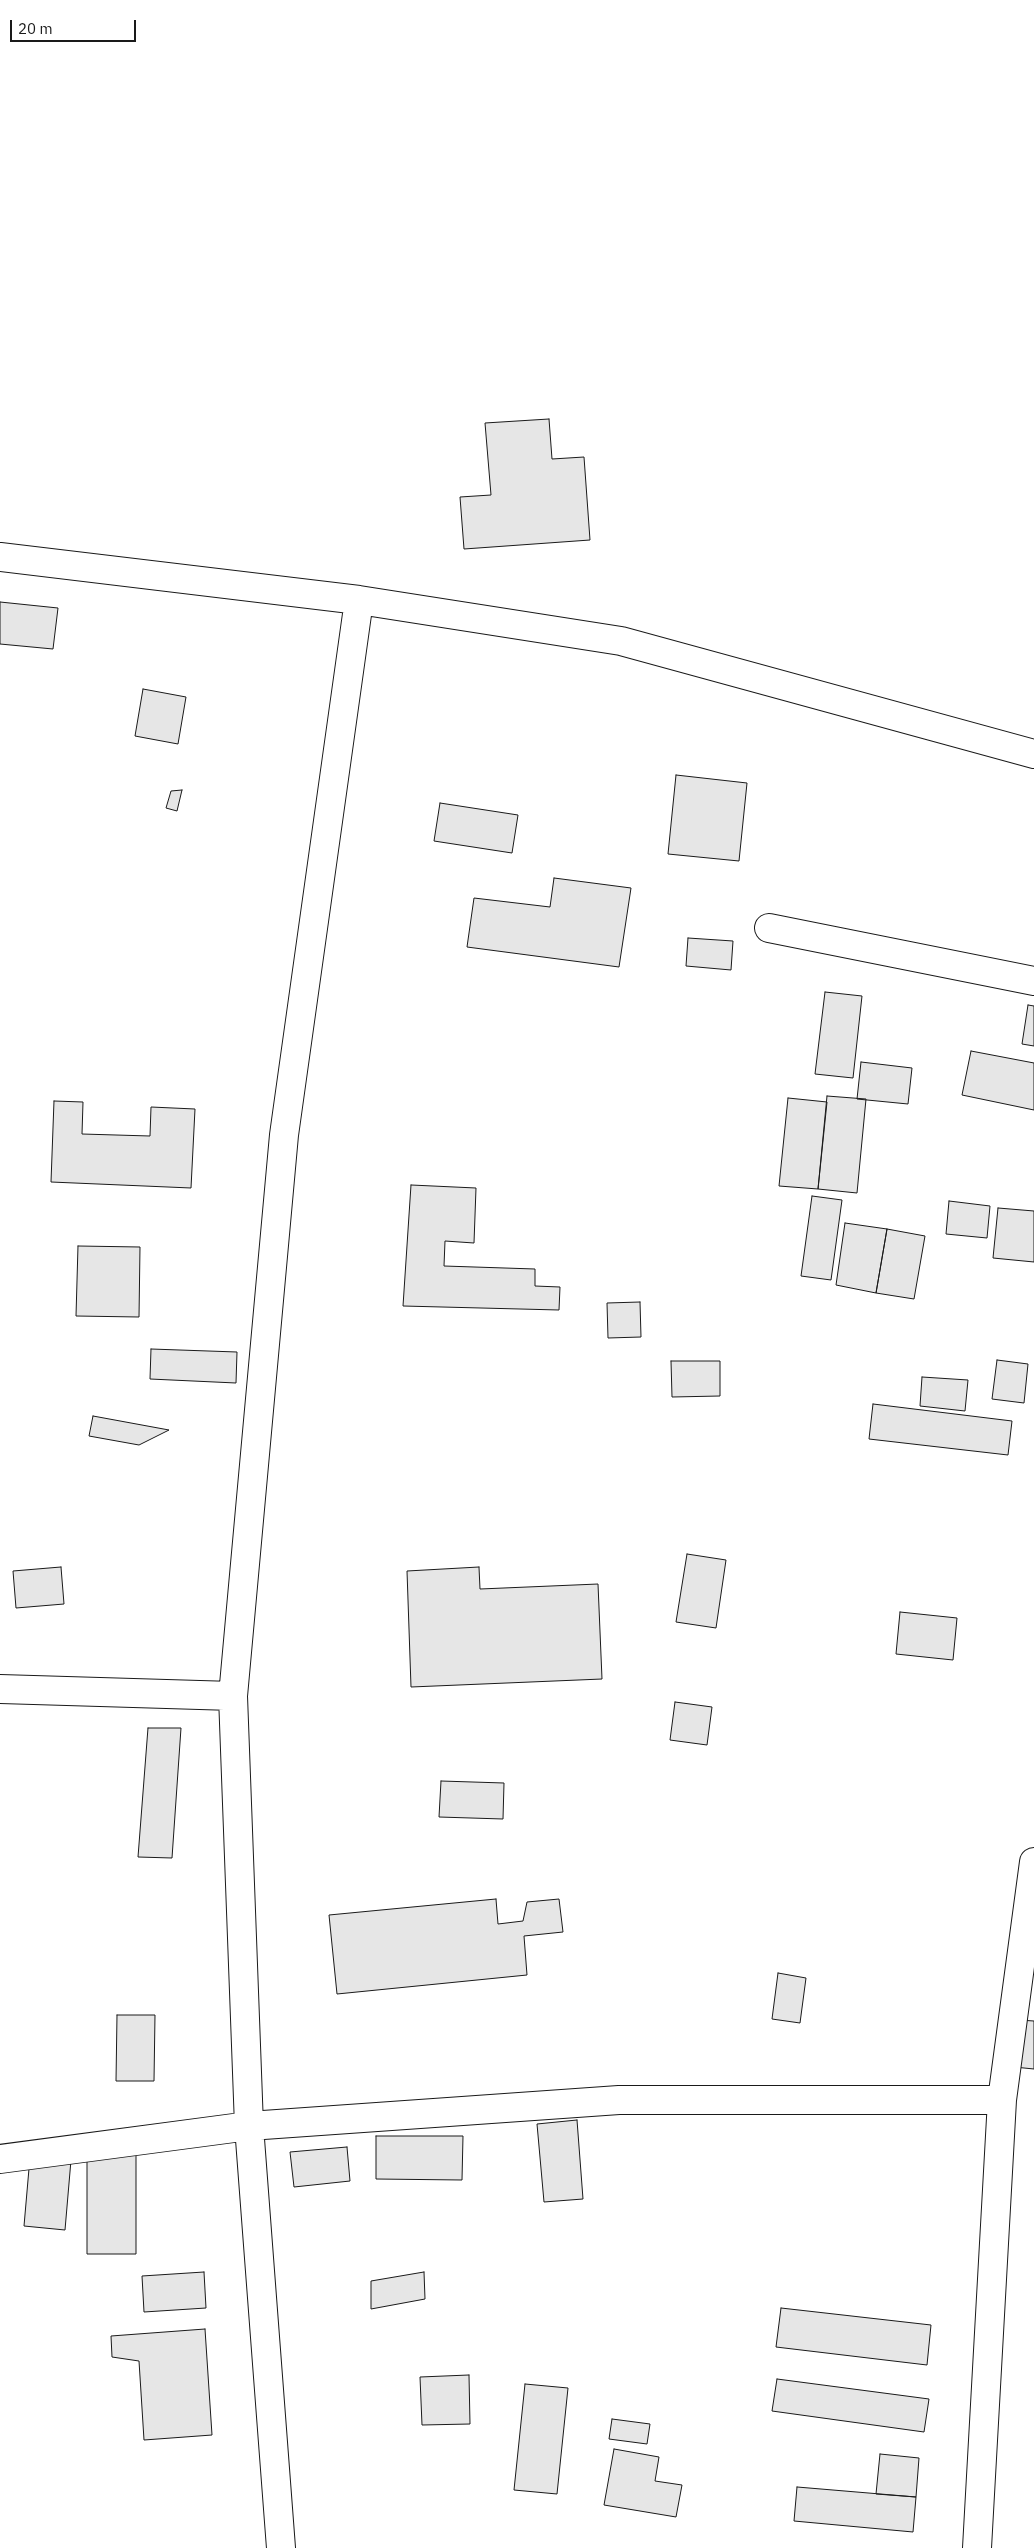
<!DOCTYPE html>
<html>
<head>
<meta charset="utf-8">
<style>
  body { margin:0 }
  #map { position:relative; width:1034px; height:2548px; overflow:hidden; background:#fff; font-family:"IBM Plex Sans",sans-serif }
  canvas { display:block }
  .scale { position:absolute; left:10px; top:20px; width:126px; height:22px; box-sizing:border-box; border:2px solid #1a1a1a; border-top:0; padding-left:6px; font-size:15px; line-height:18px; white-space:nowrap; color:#1a1a1a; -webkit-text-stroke:4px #fff; paint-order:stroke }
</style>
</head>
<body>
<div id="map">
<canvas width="1034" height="2548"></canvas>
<div class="scale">20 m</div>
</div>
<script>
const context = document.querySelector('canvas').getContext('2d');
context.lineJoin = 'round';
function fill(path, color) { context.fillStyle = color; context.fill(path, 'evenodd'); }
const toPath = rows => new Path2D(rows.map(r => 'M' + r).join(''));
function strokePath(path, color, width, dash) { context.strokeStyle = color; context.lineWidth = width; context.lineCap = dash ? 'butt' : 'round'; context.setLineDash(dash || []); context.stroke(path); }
const building = toPath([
  [549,419,552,459,584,457,590,540,464,549,460,497,491,495,485,423,549,419],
  [0,602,58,608,53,649,0,644,0,602],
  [143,689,186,697,178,744,135,736,143,689],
  [676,775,747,783,739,861,668,854,676,775],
  [182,790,177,811,166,808,171,791,182,790],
  [440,803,518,815,512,853,434,841,440,803],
  [554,878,631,888,619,967,467,947,474,898,550,907,554,878],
  [688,938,733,941,731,970,686,966,688,938],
  [825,992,862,996,853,1078,815,1074,825,992],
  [1028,1005,1034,1006,1034,1046,1022,1044,1028,1005],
  [971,1051,1034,1063,1034,1110,962,1095,971,1051],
  [861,1062,912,1068,908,1104,857,1099,861,1062],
  [827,1096,866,1099,857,1193,818,1189,827,1096],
  [788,1098,827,1102,818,1189,779,1186,788,1098],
  [54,1101,83,1102,82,1134,150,1136,151,1107,195,1109,191,1188,51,1182,54,1101],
  [411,1185,476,1188,474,1243,445,1241,444,1266,535,1269,535,1286,560,1287,559,1310,403,1306,411,1185],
  [812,1196,842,1200,831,1280,801,1276,812,1196],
  [949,1201,990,1206,987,1238,946,1234,949,1201],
  [998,1208,1034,1211,1034,1262,993,1258,998,1208],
  [845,1223,887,1229,876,1293,836,1285,845,1223],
  [887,1229,925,1236,914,1299,876,1293,887,1229],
  [78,1246,140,1247,139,1317,76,1316,78,1246],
  [640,1302,641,1337,608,1338,607,1303,640,1302],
  [151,1349,237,1352,236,1383,150,1379,151,1349],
  [997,1360,1028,1364,1024,1403,992,1399,997,1360],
  [671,1361,720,1361,720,1396,672,1397,671,1361],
  [922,1377,968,1380,965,1411,920,1406,922,1377],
  [873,1404,1012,1421,1008,1455,869,1439,873,1404],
  [93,1416,169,1430,139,1445,89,1436,93,1416],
  [687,1554,726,1560,716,1628,676,1622,687,1554],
  [61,1567,64,1604,16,1608,13,1571,61,1567],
  [479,1567,480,1589,598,1584,602,1679,411,1687,407,1571,479,1567],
  [900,1612,957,1618,953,1660,896,1654,900,1612],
  [675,1702,712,1707,707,1745,670,1740,675,1702],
  [148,1728,181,1728,172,1858,138,1857,148,1728],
  [441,1781,504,1783,503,1819,439,1817,441,1781],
  [496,1899,498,1924,523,1921,527,1902,559,1899,563,1932,524,1936,527,1975,337,1994,329,1915,496,1899],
  [778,1973,806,1978,800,2023,772,2019,778,1973],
  [117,2015,155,2015,154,2081,116,2081,117,2015],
  [1019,2020,1034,2021,1034,2069,1014,2067,1019,2020],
  [577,2120,583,2199,544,2202,537,2124,577,2120],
  [376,2136,463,2136,462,2180,376,2179,376,2136],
  [347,2147,350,2181,294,2187,290,2152,347,2147],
  [87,2155,136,2155,136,2254,87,2254,87,2155],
  [30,2157,71,2160,65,2230,24,2226,30,2157],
  [204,2272,206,2308,144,2312,142,2276,204,2272],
  [424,2272,425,2299,371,2309,371,2281,424,2272],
  [781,2308,931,2325,927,2365,776,2347,781,2308],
  [205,2329,212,2435,144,2440,139,2361,112,2357,111,2336,205,2329],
  [469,2375,470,2424,422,2425,420,2377,469,2375],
  [777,2379,929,2399,924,2432,772,2411,777,2379],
  [525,2384,568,2388,557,2494,514,2490,525,2384],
  [612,2419,650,2424,647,2444,609,2439,612,2419],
  [614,2449,659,2457,655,2481,682,2485,676,2517,604,2505,614,2449],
  [880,2454,919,2458,916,2497,876,2494,880,2454],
  [797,2487,916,2497,913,2532,794,2521,797,2487]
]);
fill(building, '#e6e6e6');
strokePath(building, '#1a1a1a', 1);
const minor = toPath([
  [0,557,359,600,621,641,1034,754],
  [769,928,1034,981],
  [0,1689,233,1696],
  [0,2159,249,2126,619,2100,1002,2100],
  [281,2548,249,2126,233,1696,284,1135,359,600],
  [977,2548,1002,2100,1034,1862]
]);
strokePath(minor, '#1a1a1a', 30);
strokePath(minor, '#fff', 28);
</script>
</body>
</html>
